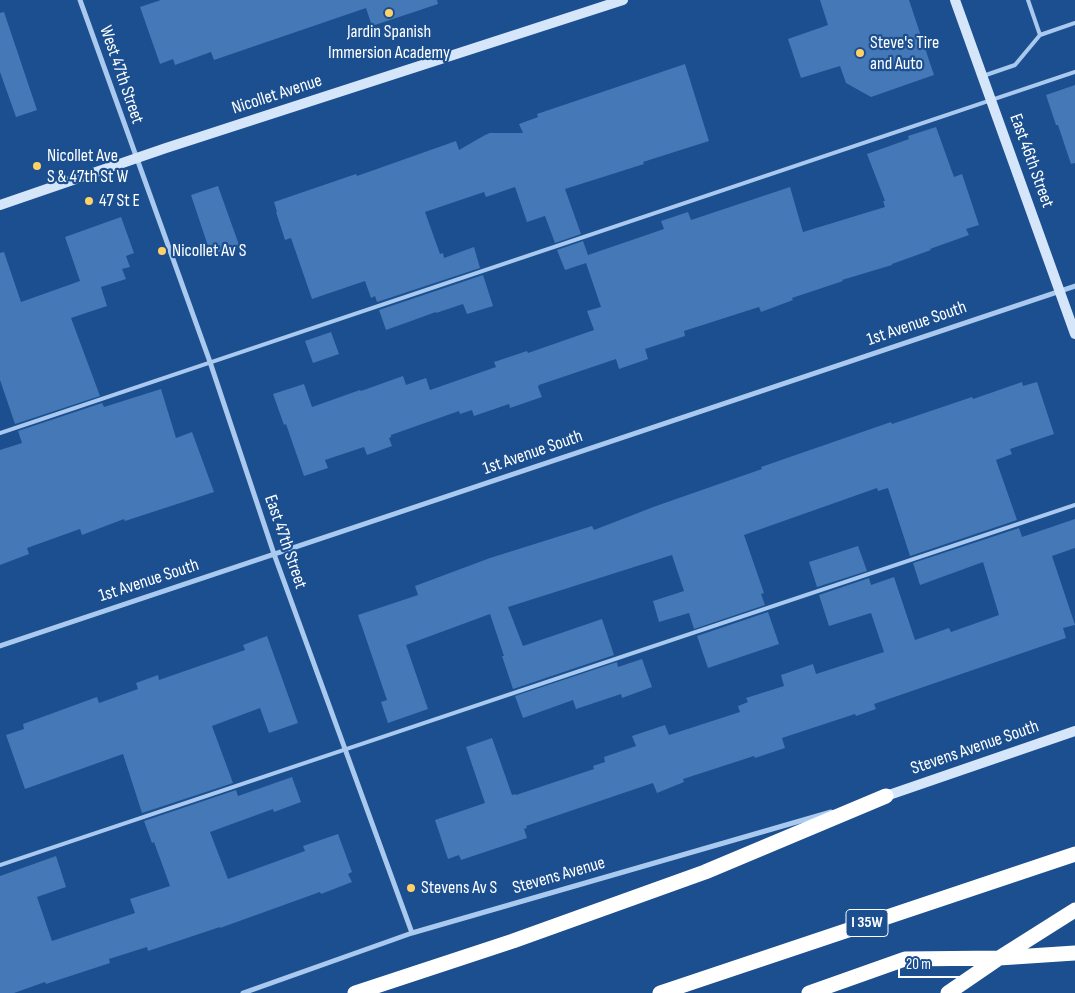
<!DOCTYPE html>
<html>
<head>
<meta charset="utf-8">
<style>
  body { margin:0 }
  #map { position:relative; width:1075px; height:993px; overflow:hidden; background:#1b4f8f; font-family:"Sofia Sans Condensed",sans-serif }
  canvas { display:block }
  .scale { position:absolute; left:898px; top:956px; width:82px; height:22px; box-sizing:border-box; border:2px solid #fff; border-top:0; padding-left:6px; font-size:15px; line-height:18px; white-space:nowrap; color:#fff; -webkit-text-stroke:4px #1b4f8f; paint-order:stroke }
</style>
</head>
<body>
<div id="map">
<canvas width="1075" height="993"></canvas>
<div class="scale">20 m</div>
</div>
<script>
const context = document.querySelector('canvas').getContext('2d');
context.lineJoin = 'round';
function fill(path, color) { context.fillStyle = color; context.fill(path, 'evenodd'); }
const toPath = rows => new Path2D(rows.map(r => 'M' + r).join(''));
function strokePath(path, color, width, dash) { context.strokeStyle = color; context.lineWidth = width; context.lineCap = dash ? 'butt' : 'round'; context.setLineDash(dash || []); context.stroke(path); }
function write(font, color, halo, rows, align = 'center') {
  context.font = font + ' "Sofia Sans Condensed",sans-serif'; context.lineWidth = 4.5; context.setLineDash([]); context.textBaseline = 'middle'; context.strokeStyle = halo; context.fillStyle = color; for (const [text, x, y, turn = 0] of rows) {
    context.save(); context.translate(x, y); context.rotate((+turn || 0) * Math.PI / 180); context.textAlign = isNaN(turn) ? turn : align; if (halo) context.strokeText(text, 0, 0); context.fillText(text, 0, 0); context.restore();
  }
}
fill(toPath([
  [161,0,437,0,438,4,372,26,366,8,214,60,211,52,175,65,173,59,160,64,140,7],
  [820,0,909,0,934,75,871,97,846,83,840,66,801,78,788,39,828,25],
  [4,12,37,110,16,117,0,72,0,13],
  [685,64,709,141,643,162,644,164,565,189,581,234,555,243,545,216,527,222,515,187,486,197,484,192,425,212,440,254,443,253,444,258,474,247,480,268,377,302,375,296,371,298,365,281,312,299,291,238,285,240,276,212,277,212,274,202,356,174,357,176,456,141,459,150,485,135,490,133,523,133,519,124,538,117,537,114],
  [1075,85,1075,163,1071,164,1058,125,1056,125,1046,95],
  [936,127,954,177,962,174,979,225,966,229,969,235,930,249,931,250,892,264,892,265,842,280,843,281,792,298,793,300,761,312,759,307,684,331,685,336,645,349,648,359,619,369,616,359,539,385,538,387,542,397,510,408,509,404,474,416,472,410,460,414,459,411,391,435,391,437,389,438,392,446,367,455,364,447,325,460,328,468,304,476,286,424,284,425,273,394,304,384,312,407,360,390,361,391,403,376,406,385,426,378,430,390,496,367,494,362,527,351,528,353,594,330,587,311,601,307,586,263,565,270,557,250,583,241,588,255,664,229,661,221,688,212,691,220,790,187,803,232,885,207,883,201,885,201,867,154,909,139,908,136],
  [218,186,239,245,211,255,191,195],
  [121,217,134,253,126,256,130,267,122,269,126,279,101,287,107,306,71,318,100,396,15,424,0,380,0,253,4,252,21,302,80,281,65,237],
  [483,275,493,306,467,314,463,304,436,313,436,312,386,330,379,310],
  [331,332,339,354,313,363,305,341],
  [1022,382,1023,386,1037,382,1054,434,1010,449,1012,454,996,460,1017,520,910,556,888,488,878,491,877,488,744,535,764,593,761,594,765,605,694,629,689,613,659,622,653,601,684,591,672,555,508,607,523,646,602,619,614,655,513,689,502,656,504,656,490,614,406,645,428,709,388,723,381,702,387,700,358,615,418,595,415,586,490,558,592,526,594,530,656,506,762,469,761,467,891,422,892,424,972,397,973,399],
  [161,389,176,438,192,432,214,492,125,521,124,519,82,535,80,529,27,548,29,554,0,565,0,450,22,443,18,431,102,403,104,407],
  [1075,519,1075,548,1052,556,1075,625,1063,628,1066,638,874,704,876,709,856,716,855,714,782,738,785,748,755,758,754,756,683,779,684,782,657,793,653,783,526,826,527,828,524,829,527,838,461,860,459,855,448,859,435,820,485,803,466,747,492,738,512,795,515,794,516,795,594,769,593,766,605,762,604,757,636,746,632,736,665,725,669,735,740,712,738,706,748,702,746,698,784,686,781,675,813,664,816,674,884,652,871,613,829,626,819,595,869,578,871,585,894,577,915,640,949,628,951,632,999,615,983,562,920,585,913,563,1019,528,1022,537],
  [858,546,867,571,817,587,809,562],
  [768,612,779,644,708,668,697,636],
  [267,636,298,723,269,733,260,708,212,726,233,783,142,813,123,754,25,789,6,735,24,729,23,724,97,697,99,703,138,689,136,683,158,675,159,680,245,650,243,645],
  [642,659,652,687,622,698,621,694,576,709,573,700,523,718,515,696,617,662,618,667],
  [292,777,301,802,274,812,273,809,210,832,228,879,305,851,303,846,338,834,352,872,348,874,352,882,321,894,320,892,220,928,220,927,148,951,147,947,109,959,110,963,46,984,45,982,14,993,0,993,0,876,56,856,66,887,37,897,52,941,135,913,130,899,170,886,154,842,152,843,144,821,236,790,238,796]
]), '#4478b7');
strokePath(toPath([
  [1028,0,1040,35],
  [983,76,1015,65,1040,35,1075,23],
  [0,433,1075,72],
  [0,865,1075,505]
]), '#a9c9ee', 4);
strokePath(toPath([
  [80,0,210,362,274,554,412,933],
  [0,646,1075,286],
  [243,993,412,933,831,812]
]), '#a9c9ee', 5);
strokePath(toPath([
  [955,0,1075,334],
  [0,205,166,148,623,0],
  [886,796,1075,731]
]), '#d6e6fa', 10);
strokePath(toPath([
  [355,993,513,941,705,872,886,796],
  [660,993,1075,854],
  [809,993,905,959,999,958,1075,953],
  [948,993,999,958,1075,910]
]), '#fff', 15);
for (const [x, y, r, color] of [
  [389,13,5,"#ffd166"],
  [860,53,5,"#ffd166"],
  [37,166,5,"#ffd166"],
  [89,201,5,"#ffd166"],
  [162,251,5,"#ffd166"],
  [411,888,5,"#ffd166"]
]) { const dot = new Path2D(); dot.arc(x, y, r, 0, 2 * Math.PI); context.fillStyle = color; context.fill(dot); strokePath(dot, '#1b4f8f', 2); }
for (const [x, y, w] of [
  [867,923,42]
]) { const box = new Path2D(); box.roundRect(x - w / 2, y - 13.5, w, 27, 4); context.fillStyle = '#1b4f8f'; context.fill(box); strokePath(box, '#fff', 1); }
write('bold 16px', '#fff', null, [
  ["I 35W",867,923]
]);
write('18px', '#fff', '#1b4f8f', [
  ["Jardin Spanish",389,32,"center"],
  ["Immersion Academy",389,53,"center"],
  ["Steve's Tire",870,43],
  ["and Auto",870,64],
  ["Nicollet Ave",47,156],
  ["S & 47th St W",47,177],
  ["47 St E",99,201],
  ["Nicollet Av S",172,251],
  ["Stevens Av S",421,888]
], 'left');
write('18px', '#fff', '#1b4f8f', [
  ["West 47th Street",121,75,71],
  ["Nicollet Avenue",277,95,-18],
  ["East 46th Street",1031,161,70],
  ["1st Avenue South",917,324,-19],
  ["1st Avenue South",533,453,-19],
  ["East 47th Street",285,542,71],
  ["1st Avenue South",149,581,-18],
  ["Stevens Avenue South",975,748,-19],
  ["Stevens Avenue",559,876,-16]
]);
</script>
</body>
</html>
